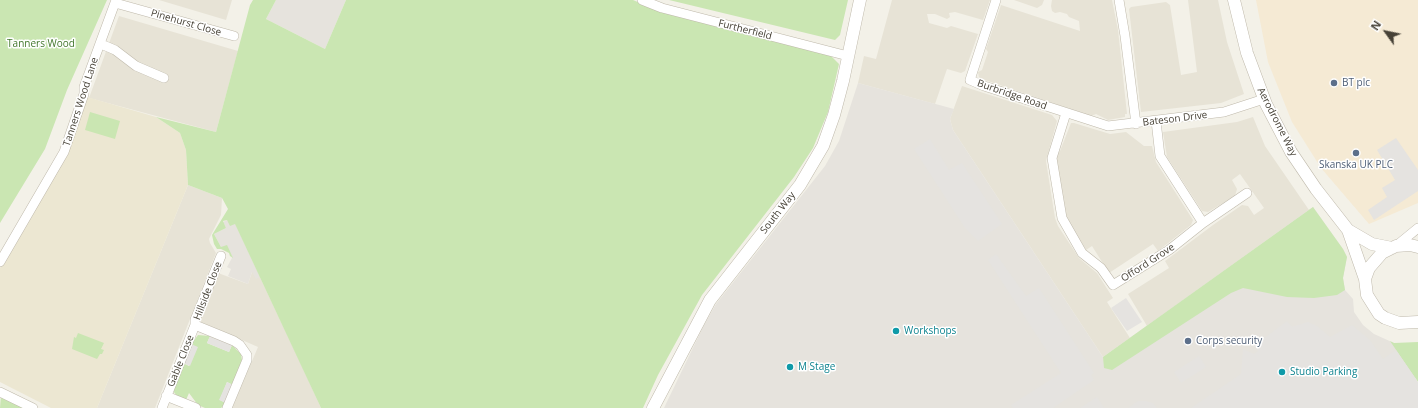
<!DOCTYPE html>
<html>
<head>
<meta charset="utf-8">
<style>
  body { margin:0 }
  #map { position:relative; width:1418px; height:408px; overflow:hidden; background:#f3f1e8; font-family:"Open Sans",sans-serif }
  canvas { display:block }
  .north { position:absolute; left:1366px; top:12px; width:40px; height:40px; -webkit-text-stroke:3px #fff; paint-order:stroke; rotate:303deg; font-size:11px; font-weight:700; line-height:16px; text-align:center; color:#474237 }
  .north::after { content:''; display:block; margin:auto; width:14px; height:18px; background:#474237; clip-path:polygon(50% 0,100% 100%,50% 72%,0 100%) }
</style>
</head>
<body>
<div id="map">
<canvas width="1418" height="408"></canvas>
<div class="north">N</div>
</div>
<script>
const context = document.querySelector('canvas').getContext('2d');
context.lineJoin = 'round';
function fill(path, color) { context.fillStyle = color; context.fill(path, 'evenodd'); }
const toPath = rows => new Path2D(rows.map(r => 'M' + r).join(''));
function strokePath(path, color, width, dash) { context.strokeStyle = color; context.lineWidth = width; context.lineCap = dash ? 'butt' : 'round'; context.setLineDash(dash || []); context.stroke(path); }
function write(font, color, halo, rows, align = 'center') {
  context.font = font + ' "Open Sans",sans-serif'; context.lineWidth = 3; context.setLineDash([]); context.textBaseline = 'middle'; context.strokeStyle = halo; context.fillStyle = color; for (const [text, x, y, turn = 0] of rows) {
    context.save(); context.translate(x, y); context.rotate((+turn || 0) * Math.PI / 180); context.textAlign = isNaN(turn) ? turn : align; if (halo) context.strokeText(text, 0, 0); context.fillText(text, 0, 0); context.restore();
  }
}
fill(toPath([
  [159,0,232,0,226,20],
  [892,0,990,0,983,20,955,12,949,13,950,17,947,19,935,14,927,14,929,23,947,28,951,26,978,34,965,71,961,73,947,69,935,104,858,83,864,56,876,59],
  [1014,0,1044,0,1042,5,1037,8],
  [1052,0,1112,0,1118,30,1127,114,1125,114,1125,117,1108,120,1096,114,1091,116,979,78,978,72,982,70,988,52,986,49,1001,5,1080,31,1079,21,1069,17,1067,14,1060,12,1055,13,1052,11,1051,6],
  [1188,0,1218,0,1227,42,1244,94,1221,103,1141,112,1129,9,1131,7,1166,2,1170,5,1181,75,1197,72],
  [119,16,238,51,216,132,89,98],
  [962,86,1052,115,1057,121,1046,161,1055,218,1058,226,1079,258,1097,273,1113,298,1107,302,1130,338,1103,357,953,130,950,119],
  [1253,117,1265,146,1309,210,1147,326,1128,294,1169,268,1165,261,1213,225,1242,205,1248,206,1254,215,1264,208,1240,174,1232,180,1237,189,1235,196,1208,212,1202,211,1167,157,1163,132,1237,122],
  [1071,123,1074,123,1110,134,1126,132,1144,146,1152,146,1156,162,1193,220,1191,225,1158,251,1153,244,1109,273,1092,246,1086,250,1067,220,1056,160,1057,153,1060,151],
  [188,185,222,198,221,215,209,239,210,243,216,253,155,408,97,408],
  [257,271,301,364,321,408,232,408,258,347,199,321,218,273,248,284,252,272]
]), '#e7e3d6');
fill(toPath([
  [1256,0,1418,0,1418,203,1369,224,1321,168,1292,122,1268,62]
]), '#f5ead4');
fill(toPath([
  [276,0,346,0,325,49,266,19],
  [858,83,954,109,950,119,953,130,1103,357,1313,207,1343,249,1347,257,1343,278,1345,290,1353,299,1354,312,1363,325,1374,334,1394,343,1412,343,1418,408,664,408,703,327,716,304,825,166,839,141],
  [227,220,235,223,260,277,256,279,252,272,248,284,228,276,231,269,227,267,232,258,231,254,221,247,214,234,226,228,223,222]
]), '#e6e3dd');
fill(toPath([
  [87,97,156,117,180,133,186,150,188,185,97,408,51,408,0,382,0,268,68,152]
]), '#ece7d2');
fill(toPath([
  [0,0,107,0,67,90,45,149,0,223],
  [253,0,276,0,266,19,325,49,346,0,633,0,661,12,831,56,839,64,828,112,813,148,794,177,702,295,658,375,643,408,321,408,235,224,230,226,227,220,223,221,226,228,214,234,221,247,227,245,233,258,230,256,229,253,221,249,217,249,214,244,212,235,228,209,222,198,188,185,186,150,180,133,156,117,216,132,250,5],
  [669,0,848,0,840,35,835,40],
  [90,112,120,121,115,139,85,130],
  [1313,207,1343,249,1347,257,1343,278,1345,290,1337,295,1314,298,1287,297,1243,288,1231,293,1112,370,1104,368,1103,357],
  [78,333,104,343,101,349,104,350,102,354,100,354,97,359,72,349,74,337,76,338],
  [198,335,210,336,207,343,229,352,232,345,241,354,242,360,233,385,227,382,220,400,226,403,221,408,205,408,198,405,189,393,186,400,178,397,173,391,173,388,183,363,189,366,191,344],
  [1390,341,1394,343,1418,342,1418,382],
  [1,395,26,408,0,408]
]), '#cae6b2');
fill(toPath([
  [1396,138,1418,170,1418,191,1374,220,1368,210,1387,197,1382,188,1395,180,1377,150],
  [930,139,949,170,962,163,1002,224,978,241,965,228,914,149],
  [996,254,1026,296,1039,288,1094,373,1091,375,1094,380,1053,408,1013,408,1011,405,1061,373,988,260],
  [1126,298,1142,322,1127,331,1111,308],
  [1287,321,1292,327,1308,322,1317,326,1330,337,1352,325,1370,340,1383,359,1396,350,1418,382,1418,408,1191,408,1241,374,1243,349,1254,354,1258,351,1254,346],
  [210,336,232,345,229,352,207,343],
  [191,344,198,347,190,366,183,363],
  [1199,356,1206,367,1181,383,1174,372],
  [227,382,233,385,226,403,219,400],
  [1097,397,1104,408,1080,408],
  [1138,401,1145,401,1153,403,1157,408,1128,408]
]), '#e5e3e0');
const minor = toPath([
  [642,0,662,8,848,56],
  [996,0,970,80,984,86,1108,126,1224,112,1264,99],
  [1119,0,1125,36,1136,124],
  [115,3,234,36],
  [101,44,115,50,136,66,164,78],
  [1066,113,1052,158,1062,218,1082,253,1101,268,1113,285,1169,250,1203,223,1247,193],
  [1156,121,1160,156,1203,223],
  [1396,246,1418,228],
  [0,262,64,152,84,94,84,87,116,0],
  [195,325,195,320,221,256],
  [0,392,33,408],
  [166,396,196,408],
  [162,408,195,325,234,341,240,345,247,355,247,360,227,408]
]);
const tertiary = toPath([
  [1234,0,1247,53,1266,104,1291,152,1316,189,1348,230,1365,279],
  [1348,230,1372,244,1392,248],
  [1418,247,1410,245,1396,246,1382,253,1369,268,1365,279,1367,295,1379,314,1385,318,1399,323,1418,322],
  [653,408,710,300,800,185,823,146,834,115,843,81,860,0]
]);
strokePath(minor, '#bfb9ab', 10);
strokePath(tertiary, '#bfb9ab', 13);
strokePath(minor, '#fff', 9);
strokePath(tertiary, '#fff', 12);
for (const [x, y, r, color] of [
  [1334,83,4,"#5c6f8a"],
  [1356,153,4,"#5c6f8a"],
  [896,331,4,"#0f9aa8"],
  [1188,341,4,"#5c6f8a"],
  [790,367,4,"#0f9aa8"],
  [1282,372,4,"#0f9aa8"]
]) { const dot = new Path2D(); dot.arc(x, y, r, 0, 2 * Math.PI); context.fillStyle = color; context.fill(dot); strokePath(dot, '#fff', 1.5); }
write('10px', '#474237', '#fff', [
  ["Pinehurst Close",186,23,16],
  ["Furtherfield",745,30,14],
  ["Burbridge Road",1012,95,19],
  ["Tanners Wood Lane",81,102,-72],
  ["Bateson Drive",1175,119,-7],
  ["Aerodrome Way",1277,122,63],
  ["South Way",778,213,-52],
  ["Offord Grove",1148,263,-33],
  ["Hillside Close",208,291,-69],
  ["Gable Close",181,361,-68]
]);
write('10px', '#42772c', '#fff', [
  ["Tanners Wood",41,44]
]);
write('10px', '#4e5e75', '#fff', [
  ["BT plc",1342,83],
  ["Skanska UK PLC",1356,165,"center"],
  ["Corps security",1196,341]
], 'left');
write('10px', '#0d838f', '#fff', [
  ["Workshops",904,331],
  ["M Stage",798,367],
  ["Studio Parking",1290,372]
], 'left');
</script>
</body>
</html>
